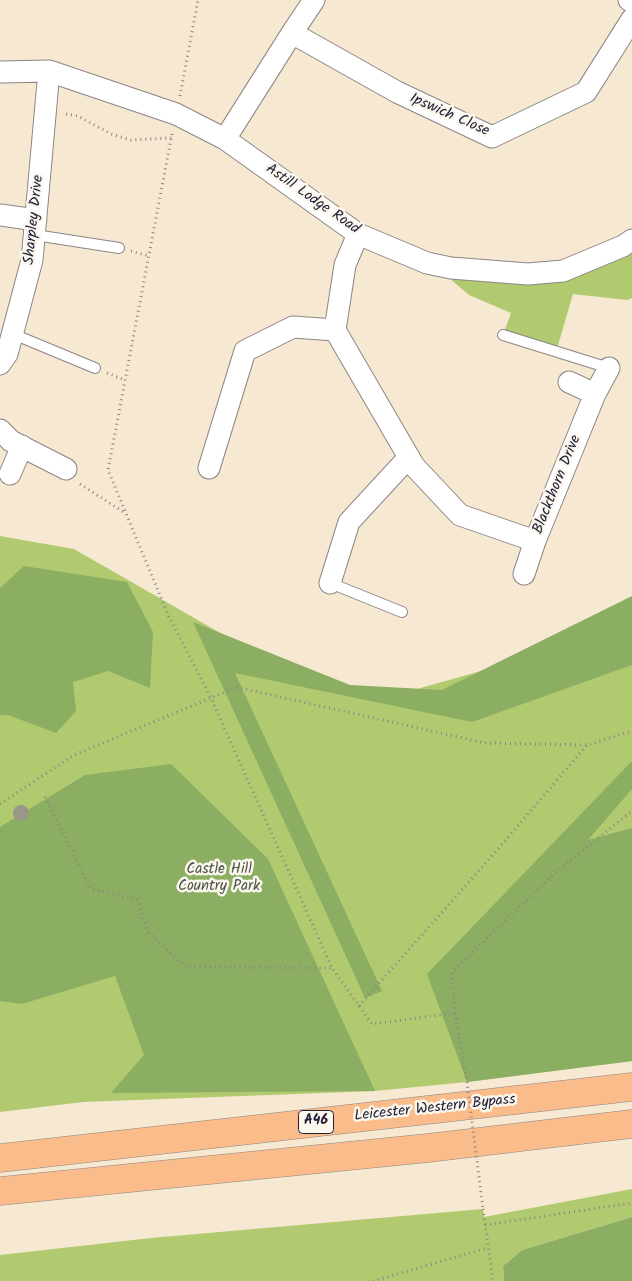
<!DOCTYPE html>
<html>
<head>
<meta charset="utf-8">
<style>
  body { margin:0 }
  canvas { display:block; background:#f6e8d1 }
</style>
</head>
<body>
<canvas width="632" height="1281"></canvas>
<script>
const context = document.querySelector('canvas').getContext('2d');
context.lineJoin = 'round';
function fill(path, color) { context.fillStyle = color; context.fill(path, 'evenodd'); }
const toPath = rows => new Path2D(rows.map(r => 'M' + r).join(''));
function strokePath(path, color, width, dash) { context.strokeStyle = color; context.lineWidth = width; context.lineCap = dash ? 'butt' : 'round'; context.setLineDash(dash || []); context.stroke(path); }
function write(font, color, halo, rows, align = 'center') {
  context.font = font + ' Kalam,sans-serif'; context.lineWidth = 5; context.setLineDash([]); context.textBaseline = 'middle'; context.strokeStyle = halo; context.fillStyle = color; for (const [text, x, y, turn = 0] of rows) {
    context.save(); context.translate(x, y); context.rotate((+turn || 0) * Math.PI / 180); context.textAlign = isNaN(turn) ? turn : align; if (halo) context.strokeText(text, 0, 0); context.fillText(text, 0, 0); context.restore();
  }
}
fill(toPath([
  [632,239,632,298,627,300,573,294,556,352,503,335,511,313,469,295,436,267,528,274],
  [0,536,74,549,250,650,323,686,392,696,524,659,632,601,632,1061,467,1082,375,1091,83,1102,0,1112],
  [632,1189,632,1217,522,1250,503,1266,504,1281,0,1281,0,1255,151,1238,483,1209,484,1217]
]), '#b1ca70');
fill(toPath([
  [24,566,127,582,153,632,150,688,108,671,73,682,76,711,56,733,8,715,0,715,0,588],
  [632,596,632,665,472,722,235,673,382,991,365,998,193,622,350,685,442,690],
  [632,761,632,789,588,840,632,828,632,1061,467,1082,427,974],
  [171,764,268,859,375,1091,111,1093,144,1055,115,976,22,1004,0,1001,0,827,85,775],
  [632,1217,632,1281,504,1281,503,1266,522,1250]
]), '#8cae62');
const lane = toPath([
  [35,235,119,248],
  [13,334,95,368],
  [503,335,609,368],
  [330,583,402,612]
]);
const street = toPath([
  [629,0,632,2],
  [292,33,314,0],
  [0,72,49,71,176,114,225,139,358,234,427,263,451,268,528,274,563,271,623,246,632,240],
  [225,139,292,33,397,92,492,137,586,92,632,19],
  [0,215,36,220],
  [358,234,345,265,335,330,414,466,460,515,535,541,595,394,609,368],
  [0,364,7,354,32,260,49,71],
  [569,382,595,394],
  [0,430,11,441,66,469],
  [209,468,245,351,293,327,335,330],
  [10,474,22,446],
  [524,574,535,541],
  [330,583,349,522,409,457]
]);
const highway = toPath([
  [0,1158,632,1087],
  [0,1191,428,1148,632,1124]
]);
strokePath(lane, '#8c8586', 12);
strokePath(street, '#8c8586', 23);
strokePath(highway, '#8c8586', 29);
strokePath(toPath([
  [180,96,198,0],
  [66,114,78,116,111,134,131,140,172,138],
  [172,134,108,470,169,617,211,698,236,687,485,743,588,745,632,731],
  [131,251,149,256],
  [107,373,125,380],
  [80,484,125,513],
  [45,797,91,889,137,899,148,932,186,967,332,968],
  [0,804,74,755,211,698,332,968,372,1024,455,1013,452,972,556,872,632,811],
  [359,1006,498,849,587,745],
  [483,1209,493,1281],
  [485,1225,632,1203],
  [373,1281,487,1248]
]), '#8c8586', 3, [1, 4]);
strokePath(lane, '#fff', 10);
strokePath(street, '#fff', 21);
strokePath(highway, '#f9bc8a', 28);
strokePath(toPath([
  [455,1013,467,1082,483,1209]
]), '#8c8586', 3, [1, 4]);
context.fillStyle = '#999787';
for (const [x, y] of [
  [21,813]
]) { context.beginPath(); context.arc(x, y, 8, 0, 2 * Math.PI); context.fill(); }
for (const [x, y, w] of [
  [316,1122,35]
]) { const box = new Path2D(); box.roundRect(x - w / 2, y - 11.5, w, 23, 4); context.fillStyle = '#fbf7ec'; context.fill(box); strokePath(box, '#22223b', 1); }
write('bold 14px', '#22223b', null, [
  ["A46",316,1122]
]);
write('15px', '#22223b', '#fbf7ec', [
  ["Ipswich Close",449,116,24],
  ["Astill Lodge Road",312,200,35],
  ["Sharpley Drive",35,220,-84],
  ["Blackthorn Drive",558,485,-68],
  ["Leicester Western Bypass",435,1109,-6]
]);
write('15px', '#4d544b', '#fbf7ec', [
  ["Castle Hill",219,870],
  ["Country Park",219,887]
]);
</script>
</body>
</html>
